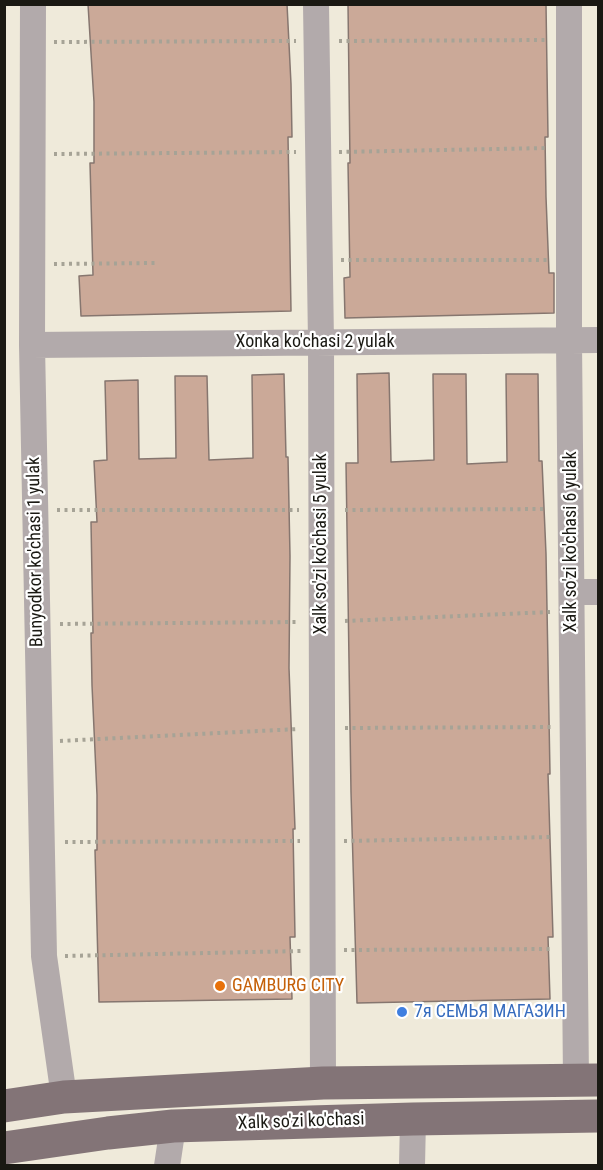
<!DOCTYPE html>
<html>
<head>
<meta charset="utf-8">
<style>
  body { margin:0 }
  #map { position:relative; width:603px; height:1170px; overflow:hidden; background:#efeada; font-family:"Roboto Condensed",sans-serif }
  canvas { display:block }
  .frame { position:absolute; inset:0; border:6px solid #1a1913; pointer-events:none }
</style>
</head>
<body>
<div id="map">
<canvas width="603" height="1170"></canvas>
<div class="frame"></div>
</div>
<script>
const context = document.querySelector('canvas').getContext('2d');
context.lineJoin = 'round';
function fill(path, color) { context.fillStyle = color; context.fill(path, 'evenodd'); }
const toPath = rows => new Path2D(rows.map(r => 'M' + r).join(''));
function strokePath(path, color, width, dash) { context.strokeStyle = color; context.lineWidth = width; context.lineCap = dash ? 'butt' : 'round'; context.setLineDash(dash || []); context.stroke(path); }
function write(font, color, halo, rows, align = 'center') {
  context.font = font + ' "Roboto Condensed",sans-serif'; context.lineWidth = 4.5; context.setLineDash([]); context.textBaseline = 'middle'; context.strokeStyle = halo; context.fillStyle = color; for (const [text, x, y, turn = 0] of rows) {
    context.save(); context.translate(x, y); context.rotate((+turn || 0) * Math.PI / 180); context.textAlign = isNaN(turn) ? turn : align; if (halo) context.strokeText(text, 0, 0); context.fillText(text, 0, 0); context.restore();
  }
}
const building = toPath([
  [88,4,287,4,291,84,292,137,288,137,291,311,81,316,79,276,93,275,90,163,94,163,94,102,88,4],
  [348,4,546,4,548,137,545,137,546,197,549,273,554,273,554,313,345,318,344,278,350,277,348,163,350,163,348,4],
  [389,373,391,462,434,460,433,374,466,374,467,464,507,462,506,374,538,374,539,461,542,461,546,554,550,774,548,774,553,937,548,937,550,999,357,1003,351,792,346,463,358,463,357,374,389,373],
  [284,374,286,457,288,457,290,556,289,668,295,829,293,829,295,937,290,937,292,999,99,1002,95,850,97,850,97,795,92,685,91,633,93,633,91,522,97,522,94,461,107,460,105,381,138,380,139,459,176,458,175,376,207,376,209,460,253,458,252,375,284,374]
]);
fill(building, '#cba998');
strokePath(building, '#86766f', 1.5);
strokePath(toPath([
  [339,41,548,40],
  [54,42,296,41],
  [339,152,548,148],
  [54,154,296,152],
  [341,260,547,260],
  [54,264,156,263],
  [57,510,299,510],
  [345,510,547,509],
  [345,621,550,612],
  [60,624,298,622],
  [345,728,551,727],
  [60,741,299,729],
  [344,841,552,837],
  [65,842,300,841],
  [344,950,553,949],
  [65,956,301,951]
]), '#a6a396', 4, [3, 4.5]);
strokePath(toPath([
  [33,4,32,345,44,956,64,1097],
  [316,4,321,342,323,1083],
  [569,4,569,341,576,1080],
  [32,345,598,340],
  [572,592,598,592],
  [167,1166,173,1126],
  [412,1166,413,1119]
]), '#b2aaab', 26);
strokePath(toPath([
  [4,1106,64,1097,323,1083,598,1080],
  [4,1148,108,1133,173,1126,413,1119,598,1116]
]), '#837477', 33);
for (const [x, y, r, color] of [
  [220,986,6,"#e8710a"],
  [402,1012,6,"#3f7fe0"]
]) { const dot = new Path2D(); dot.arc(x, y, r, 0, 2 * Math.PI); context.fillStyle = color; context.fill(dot); strokePath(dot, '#fff', 2); }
write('18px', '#1a1913', '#fff', [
  ["Xonka ko'chasi 2 yulak",315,342],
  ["Xalk so'zi ko'chasi 6 yulak",571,542,-90],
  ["Xalk so'zi ko'chasi 5 yulak",321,544,-90],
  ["Bunyodkor ko'chasi 1 yulak",36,552,-91],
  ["Xalk so'zi ko'chasi",301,1122,-2]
]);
write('18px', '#c56008', '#fff', [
  ["GAMBURG CITY",232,986]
], 'left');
write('18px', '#366cbe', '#fff', [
  ["7я СЕМЬЯ МАГАЗИН",414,1012]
], 'left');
</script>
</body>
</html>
